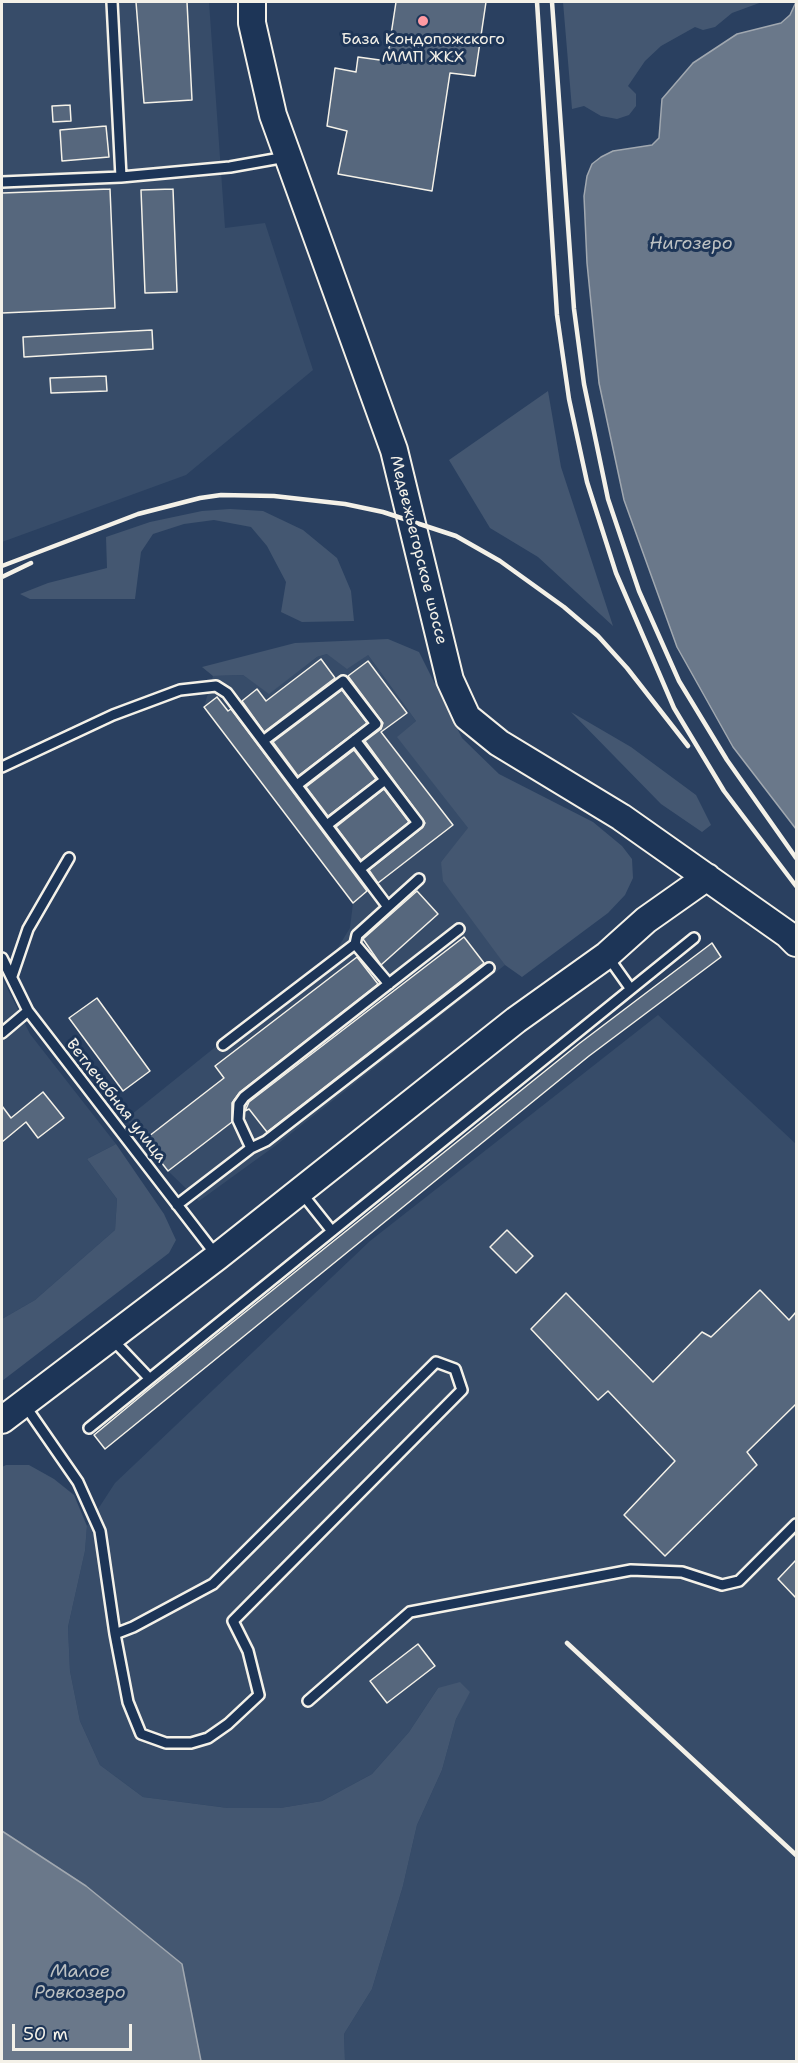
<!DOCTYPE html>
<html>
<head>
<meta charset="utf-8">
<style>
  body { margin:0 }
  #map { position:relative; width:798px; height:2063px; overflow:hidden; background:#2a4060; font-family:"Shantell Sans",sans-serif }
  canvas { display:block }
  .frame { position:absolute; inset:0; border:3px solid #f4f1e8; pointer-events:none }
  .scale { position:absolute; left:12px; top:2024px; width:120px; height:27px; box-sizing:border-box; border:3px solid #f4f1e8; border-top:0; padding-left:8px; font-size:18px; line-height:21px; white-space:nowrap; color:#f4f1e8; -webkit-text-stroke:4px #1d3557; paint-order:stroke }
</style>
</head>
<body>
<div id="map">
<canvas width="798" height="2063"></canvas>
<div class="frame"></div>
<div class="scale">50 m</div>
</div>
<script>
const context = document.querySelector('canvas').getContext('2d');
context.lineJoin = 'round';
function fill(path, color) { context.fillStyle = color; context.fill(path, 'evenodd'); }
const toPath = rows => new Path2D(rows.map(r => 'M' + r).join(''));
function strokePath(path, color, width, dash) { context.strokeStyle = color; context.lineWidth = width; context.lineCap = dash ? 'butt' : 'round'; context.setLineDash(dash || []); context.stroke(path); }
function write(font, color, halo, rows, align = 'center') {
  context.font = font + ' "Shantell Sans",sans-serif'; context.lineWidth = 6; context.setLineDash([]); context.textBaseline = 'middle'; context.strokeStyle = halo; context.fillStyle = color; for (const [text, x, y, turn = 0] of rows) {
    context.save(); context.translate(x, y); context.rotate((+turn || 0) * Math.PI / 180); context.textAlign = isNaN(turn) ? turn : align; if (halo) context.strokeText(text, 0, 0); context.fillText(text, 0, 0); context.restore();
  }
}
fill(toPath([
  [2,2,209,2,225,228,265,223,313,370,186,475,2,542],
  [327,654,368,655,416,721,398,737,469,829,441,862,505,965,275,1146,199,1201,168,1171,126,1119,337,949,350,928,353,903,204,707,213,676,243,675,269,693,317,657],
  [2,978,30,1034,116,1144,87,1159,117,1199,115,1230,35,1300,2,1319],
  [658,1015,796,1144,796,2061,345,2061,344,2034,372,1989,403,1886,417,1825,442,1770,456,1719,469,1692,438,1688,409,1732,372,1774,322,1801,280,1808,228,1808,143,1797,100,1765,80,1721,70,1671,68,1627,85,1551,87,1526,115,1483,370,1241]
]), '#374c69');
fill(toPath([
  [563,2,762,2,732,13,715,27,703,30,695,27,661,46,645,61,628,86,636,94,636,106,629,115,617,119,601,116,584,106,572,109],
  [548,391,561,467,613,626,538,557,490,528,449,460],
  [230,509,263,511,303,530,337,558,351,591,354,621,302,622,281,612,286,582,267,546,251,527,214,520,184,524,153,534,141,552,135,599,30,599,20,594,48,583,107,568,106,537,150,522,202,511],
  [388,639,419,652,462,738,499,774,593,822,622,846,632,859,633,878,625,895,608,913,522,977,505,965,443,881,441,862,468,828,397,737,416,721,368,655,347,669,327,654,317,657,269,694,243,675,213,676,202,667,295,643],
  [571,712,631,747,696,795,711,825,702,832,661,804],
  [116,1144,164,1214,176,1240,169,1253,2,1381,2,1319,35,1300,115,1230,117,1199,87,1159],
  [6,1465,29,1465,54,1479,74,1495,87,1526,85,1551,68,1627,70,1671,80,1721,100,1765,143,1797,228,1808,280,1808,322,1801,372,1774,409,1732,438,1688,460,1682,470,1692,456,1719,442,1770,417,1825,403,1886,372,1989,344,2034,345,2061,201,2061,86,1886,2,1831,2,1467]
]), '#445771');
const water = toPath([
  [796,2,796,829,733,747,677,647,624,500,599,383,587,263,584,196,587,176,592,164,601,157,613,151,652,145,659,138,662,99,693,63,737,34,781,23,790,15,796,2],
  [2,1831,86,1886,182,1964,201,2061,2,2061,2,1831]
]);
fill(water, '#6a788a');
strokePath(water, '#a1a8b0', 1.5);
const building = toPath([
  [136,2,187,2,192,100,144,103,136,2],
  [396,2,486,2,475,76,450,73,432,191,338,174,347,131,327,126,335,68,356,72,358,57,387,61,396,2],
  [70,105,71,121,53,122,52,106,70,105],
  [106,126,109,157,62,161,60,130,106,126],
  [110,189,115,308,2,313,2,193,110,189],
  [173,189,177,292,145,293,141,190,173,189],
  [152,330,153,349,24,357,23,337,152,330],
  [106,376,107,391,51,393,50,378,106,376],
  [321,659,335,678,264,732,242,701,257,689,266,701,321,659],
  [368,661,407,713,381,732,453,825,378,883,369,870,422,828,425,823,365,741,381,729,383,723,348,676,368,661],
  [342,690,367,723,298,776,273,742,342,690],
  [217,697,228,711,231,709,367,891,353,903,204,707,217,697],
  [354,750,376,779,328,816,306,787,354,750],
  [384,789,409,822,361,860,336,827,384,789],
  [417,891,438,914,381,965,363,939,417,891],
  [464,937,484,963,267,1132,249,1109,245,1111,249,1102,464,937],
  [712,943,721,957,589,1056,105,1449,94,1435,147,1391,580,1043,712,943],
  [357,957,378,984,240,1092,232,1103,232,1122,168,1171,144,1140,224,1078,215,1066,357,957],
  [97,998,150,1071,123,1091,69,1018,97,998],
  [43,1092,64,1118,38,1138,26,1122,2,1142,2,1106,11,1118,43,1092],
  [507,1230,533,1256,516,1273,490,1247,507,1230],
  [760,1290,789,1320,796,1312,796,1404,747,1452,757,1465,665,1556,624,1515,675,1461,608,1391,598,1400,531,1329,566,1293,653,1382,702,1332,711,1337,760,1290],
  [796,1560,796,1598,778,1579,796,1560],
  [418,1644,435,1666,387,1703,370,1681,418,1644]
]);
fill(building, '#56677d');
strokePath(building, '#f4f1e8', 1.5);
const lane = toPath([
  [112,2,121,177],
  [2,182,121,177,230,167,286,157],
  [355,740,418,823,360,869],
  [263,741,343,681,376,724,297,785],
  [2,767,113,715,180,690,216,686,227,693,388,907],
  [327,825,385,780],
  [355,944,357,935,419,879],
  [608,957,630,988],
  [2,958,28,1011,216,1255],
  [12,976,28,929,69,858],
  [2,1033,28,1011],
  [223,1045,355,944,389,984],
  [251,1148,238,1120,239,1104,244,1097,459,929],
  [300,1191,331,1230],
  [177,1205,251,1148,266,1141,489,968],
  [111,1338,148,1377],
  [24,1404,78,1482,100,1531,115,1634,133,1627,213,1584,436,1362,455,1369,462,1390,233,1621,248,1651,259,1695,228,1724,208,1738,191,1743,166,1743,141,1734,128,1702,115,1634],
  [89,1428,694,938],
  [308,1701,410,1612,631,1570,682,1572,722,1585,739,1581,796,1524]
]);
const secondary = toPath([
  [252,2,252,23,273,115,394,450,450,680,467,717,499,743,621,817,787,934,796,943],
  [2,1420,217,1257,516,1020,607,955,646,920,707,877]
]);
strokePath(lane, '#f4f1e8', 14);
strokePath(secondary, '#f4f1e8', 30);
strokePath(lane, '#1d3557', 9);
strokePath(secondary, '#1d3557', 26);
strokePath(toPath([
  [537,2,557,315,569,399,587,482,616,573,674,708,724,791,796,886],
  [552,2,574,309,584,384,608,499,639,591,679,681,727,760,796,858],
  [2,566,138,514,200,498,221,495,274,496,345,504,383,512,456,536,500,561,564,607,598,636,627,668,688,746],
  [2,577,31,563],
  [567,1643,796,1855]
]), '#f4f1e8', 4.5);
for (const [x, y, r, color] of [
  [423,21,6,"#ff9aa2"]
]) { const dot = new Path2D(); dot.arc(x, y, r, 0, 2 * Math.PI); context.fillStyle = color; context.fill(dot); strokePath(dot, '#1d3557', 2); }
write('16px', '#f4f1e8', '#1d3557', [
  ["База Кондопожского",423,40],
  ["ММП ЖКХ",423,58]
]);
write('16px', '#f4f1e8', '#1d3557', [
  ["Медвежьегорское шоссе",418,550,76],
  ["Ветлечебная улица",116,1101,52]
]);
write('italic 18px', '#bdc1c2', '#1d3557', [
  ["Нигозеро",691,244],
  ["Малое",80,1972],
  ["Ровкозеро",80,1993]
]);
</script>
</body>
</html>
